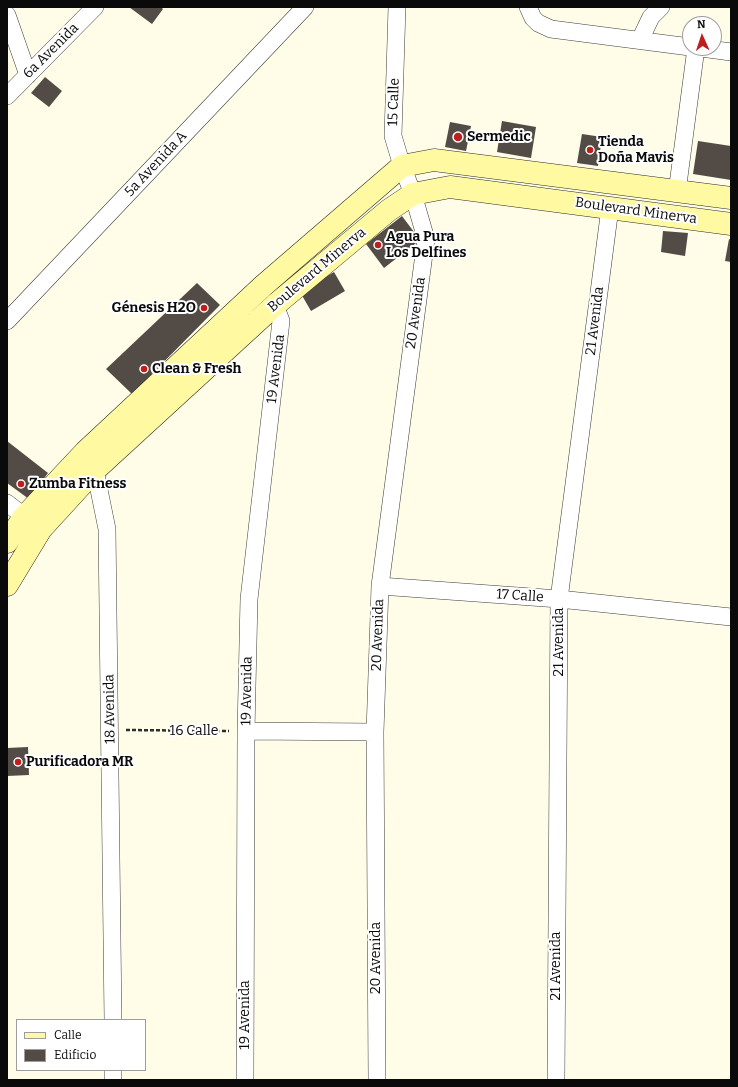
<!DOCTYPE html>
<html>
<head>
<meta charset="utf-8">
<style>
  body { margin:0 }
  #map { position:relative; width:738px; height:1087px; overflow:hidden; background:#fffce7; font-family:Bitter,serif }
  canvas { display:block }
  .frame { position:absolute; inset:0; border:8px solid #0a0a0a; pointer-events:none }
  .legend { position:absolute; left:16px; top:1019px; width:130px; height:52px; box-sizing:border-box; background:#fff; border:1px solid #9d9d9d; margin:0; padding:5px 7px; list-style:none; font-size:12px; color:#0a0a0a }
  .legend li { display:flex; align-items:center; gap:8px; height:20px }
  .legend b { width:20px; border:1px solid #9d9d9d }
  .north { position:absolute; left:682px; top:16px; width:40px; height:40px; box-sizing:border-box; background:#fff; border:1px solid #9d9d9d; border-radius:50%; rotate:357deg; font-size:11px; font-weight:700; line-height:16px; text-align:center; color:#0a0a0a }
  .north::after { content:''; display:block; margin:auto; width:14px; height:18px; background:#c01e1c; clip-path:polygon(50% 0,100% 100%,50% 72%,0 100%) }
</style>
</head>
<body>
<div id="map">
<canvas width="738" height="1087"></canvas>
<div class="frame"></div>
<ul class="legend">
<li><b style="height:5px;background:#fffaa2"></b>Calle</li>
<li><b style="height:11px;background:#534c46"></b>Edificio</li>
</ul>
<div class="north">N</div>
</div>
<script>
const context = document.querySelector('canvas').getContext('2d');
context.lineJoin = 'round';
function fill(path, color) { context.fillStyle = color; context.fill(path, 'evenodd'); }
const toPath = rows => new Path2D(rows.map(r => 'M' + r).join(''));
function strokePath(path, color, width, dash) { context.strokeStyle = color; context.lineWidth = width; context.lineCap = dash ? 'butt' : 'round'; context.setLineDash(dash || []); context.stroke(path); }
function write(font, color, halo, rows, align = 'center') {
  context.font = font + ' Bitter,serif'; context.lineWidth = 4; context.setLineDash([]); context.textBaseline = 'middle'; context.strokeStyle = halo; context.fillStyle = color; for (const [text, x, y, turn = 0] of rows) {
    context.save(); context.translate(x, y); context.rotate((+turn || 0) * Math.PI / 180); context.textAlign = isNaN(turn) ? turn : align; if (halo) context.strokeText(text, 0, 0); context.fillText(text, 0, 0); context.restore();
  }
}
fill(toPath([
  [129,7,161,7,163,9,152,24],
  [45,77,62,91,49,107,31,93],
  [502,121,536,127,531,158,497,152],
  [450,122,471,126,466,151,445,147],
  [582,134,602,137,598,166,577,163],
  [698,141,731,146,731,180,693,174],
  [402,216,420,240,384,268,366,244],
  [663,231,688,233,685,256,661,252],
  [729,239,731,240,731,262,725,261],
  [334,272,345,291,311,311,300,292],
  [197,283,220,305,132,394,106,369],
  [7,441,48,473,29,499,7,483],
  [28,747,29,775,7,776,7,748]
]), '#534c46');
const street = toPath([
  [528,7,533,18,538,23,551,29,690,47],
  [7,15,28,75],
  [640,40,651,17,661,7],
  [701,48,731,52],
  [7,96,95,7],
  [677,192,696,48],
  [7,321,305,7],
  [95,470,107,529,113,1020],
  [7,503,34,524],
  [380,586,559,599,731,617],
  [246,731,375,732],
  [113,1070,113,1080],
  [245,1080,246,731,249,599,281,321,275,305],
  [377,1080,375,732,380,586,426,239,413,194,402,166,393,136,397,7],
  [556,1080,559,599,610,208]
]);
const secondary = toPath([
  [7,542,24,517,85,452,264,285,402,166,434,160,731,198],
  [7,585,41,529,95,470,275,305,389,210,413,194,450,187,731,224]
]);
strokePath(street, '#3d3d3d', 18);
strokePath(secondary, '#2c2c2c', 23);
strokePath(toPath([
  [126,730,229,731]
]), '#2c2c2c', 2.5, [4, 2]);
strokePath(street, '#fff', 17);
strokePath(secondary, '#fffaa2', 22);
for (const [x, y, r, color] of [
  [458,137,5,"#c01e1c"],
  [590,150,4,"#c01e1c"],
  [378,245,4,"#c01e1c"],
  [204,308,4,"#c01e1c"],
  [144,369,4,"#c01e1c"],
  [21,484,4,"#c01e1c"],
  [18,762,4,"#c01e1c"]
]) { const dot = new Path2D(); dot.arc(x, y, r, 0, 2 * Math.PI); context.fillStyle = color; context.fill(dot); strokePath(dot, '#fff', 1.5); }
write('14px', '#0a0a0a', '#fff', [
  ["6a Avenida",51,51,-45],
  ["15 Calle",394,102,-88],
  ["5a Avenida A",156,164,-47],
  ["Boulevard Minerva",636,211,8],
  ["Boulevard Minerva",317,270,-40],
  ["20 Avenida",416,313,-82],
  ["21 Avenida",595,321,-83],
  ["19 Avenida",276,369,-83],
  ["17 Calle",520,596,4],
  ["20 Avenida",378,635,-88],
  ["21 Avenida",559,642,-90],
  ["19 Avenida",247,691,-89],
  ["18 Avenida",110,709,-91],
  ["16 Calle",194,731],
  ["20 Avenida",376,958,-90],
  ["21 Avenida",556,966,-90],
  ["19 Avenida",245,1015,-90]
]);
write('bold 14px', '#0a0a0a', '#fff', [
  ["Sermedic",467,137],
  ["Tienda",598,142],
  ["Doña Mavis",598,158],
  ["Agua Pura",386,237],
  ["Los Delfines",386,253],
  ["Génesis H2O",196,308,"right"],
  ["Clean & Fresh",152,369],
  ["Zumba Fitness",29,484],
  ["Purificadora MR",26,762]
], 'left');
</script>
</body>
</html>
